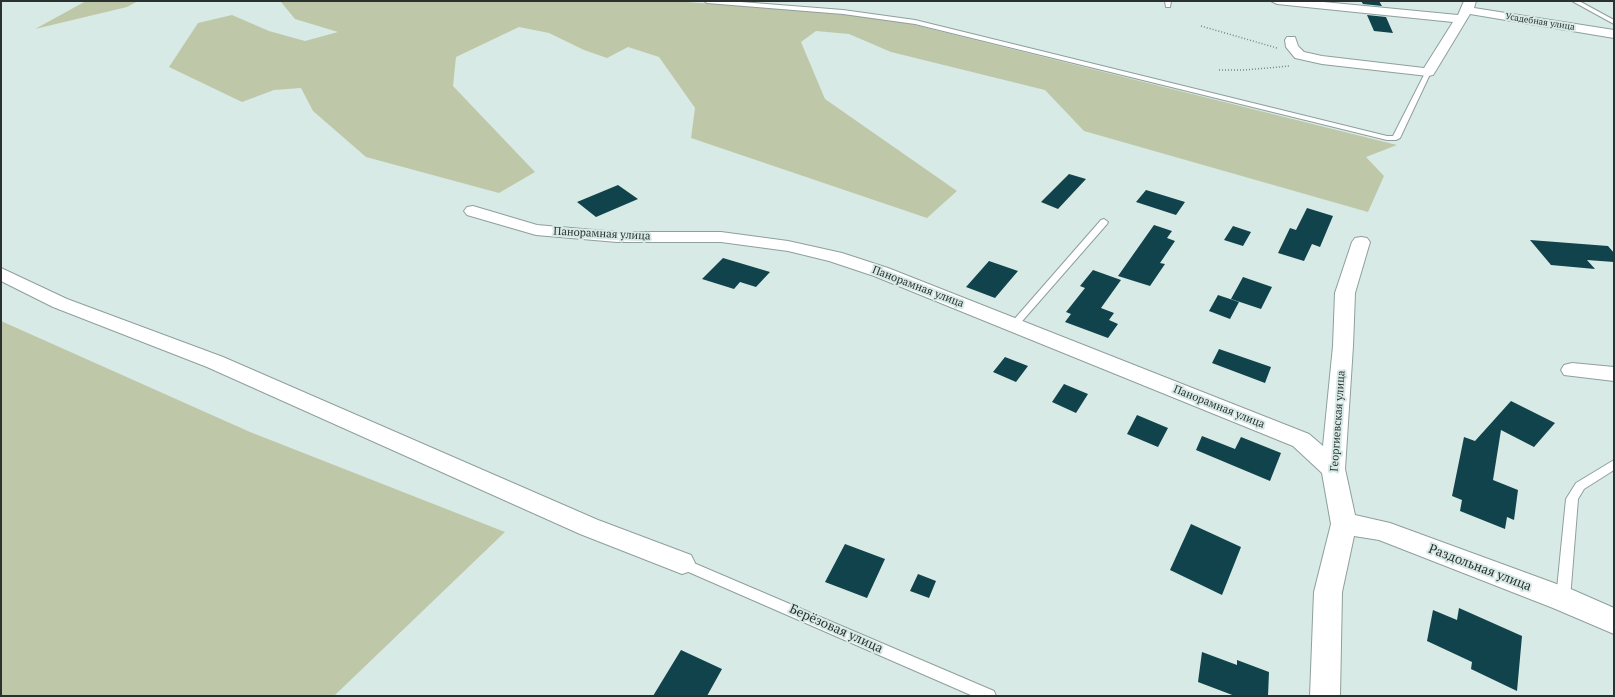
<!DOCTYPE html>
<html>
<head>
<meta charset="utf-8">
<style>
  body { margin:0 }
  #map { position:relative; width:1615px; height:697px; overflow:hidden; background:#d8eae6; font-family:"PT Serif",serif }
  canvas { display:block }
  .frame { position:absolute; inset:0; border:2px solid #2a3130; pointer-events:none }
</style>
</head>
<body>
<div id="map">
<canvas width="1615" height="697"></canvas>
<div class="frame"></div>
</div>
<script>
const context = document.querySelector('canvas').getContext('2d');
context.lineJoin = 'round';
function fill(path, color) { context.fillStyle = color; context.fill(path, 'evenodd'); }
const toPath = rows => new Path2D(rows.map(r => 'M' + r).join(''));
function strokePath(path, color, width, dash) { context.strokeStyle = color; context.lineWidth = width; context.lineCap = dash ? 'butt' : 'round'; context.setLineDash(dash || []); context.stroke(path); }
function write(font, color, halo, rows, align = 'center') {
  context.font = font + ' "PT Serif",serif'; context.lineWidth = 4; context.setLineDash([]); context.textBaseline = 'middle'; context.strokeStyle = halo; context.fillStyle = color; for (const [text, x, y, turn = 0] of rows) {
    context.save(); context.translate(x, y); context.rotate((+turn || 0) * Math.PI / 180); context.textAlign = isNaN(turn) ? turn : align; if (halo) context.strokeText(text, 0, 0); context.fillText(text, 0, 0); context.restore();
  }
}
fill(toPath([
  [86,1,138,1,127,7,35,29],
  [284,1,674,1,842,14,911,24,1397,145,1366,157,1384,176,1368,212,1084,131,1045,90,891,52,849,34,816,31,801,42,825,99,957,191,927,218,691,138,695,108,659,57,628,47,607,58,584,50,549,33,519,27,456,57,453,86,535,172,499,193,366,157,313,111,301,88,274,90,242,102,169,67,198,23,232,15,269,31,305,41,338,32,295,19,281,2],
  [1,321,250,432,505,532,334,696,1,696]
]), '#bec8a8');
fill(toPath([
  [1361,1,1379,1,1382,6,1363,4],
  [1367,15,1386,17,1393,33,1374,31],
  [1069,174,1086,179,1058,209,1041,202],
  [618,185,638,199,596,217,577,202],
  [1146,190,1185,202,1176,215,1136,202],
  [1307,208,1333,216,1320,247,1312,244,1304,261,1278,253,1290,228,1296,230],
  [1154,225,1172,231,1167,238,1175,241,1160,263,1165,264,1150,286,1118,276],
  [1233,226,1251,232,1243,246,1224,240],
  [1530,240,1608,246,1614,253,1614,262,1587,260,1595,269,1551,265],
  [723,258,770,272,756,287,740,282,734,289,702,279],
  [989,261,1018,271,995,298,966,287],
  [1093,270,1121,280,1101,308,1114,313,1109,320,1118,324,1108,338,1065,322,1071,314,1066,312,1085,288,1080,286],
  [1243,277,1272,287,1261,309,1231,299],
  [1218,295,1239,302,1230,319,1209,311],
  [1219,349,1271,367,1265,383,1212,363],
  [1005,357,1028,366,1016,382,993,372],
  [1064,384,1088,394,1076,413,1052,402],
  [1511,401,1555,423,1534,447,1501,430,1493,480,1518,490,1514,520,1507,517,1505,529,1460,511,1462,500,1452,496,1464,437,1475,441],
  [1137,415,1168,428,1158,447,1127,434],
  [1202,436,1235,449,1241,437,1281,453,1270,481,1196,450],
  [1191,524,1241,547,1222,595,1170,570],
  [845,544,885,559,867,598,825,582],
  [918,574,936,581,929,598,910,591],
  [1459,608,1522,636,1517,691,1471,669,1472,662,1427,641,1433,610,1457,620],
  [681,650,722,669,707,696,653,696],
  [1202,652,1237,665,1237,660,1269,672,1268,696,1235,696,1198,682]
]), '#10434c');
const service = toPath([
  [704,1,728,1,843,10,915,20,1387,136,1393,136,1426,71,1431,72,1400,138,1396,140,1387,140,915,24,843,14,707,3,704,1],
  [1165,1,1171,1,1170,7,1166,7,1165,1],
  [1572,1,1579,1,1614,20,1614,24,1572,1],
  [1104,219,1108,222,1107,224,1017,327,1011,327,1009,325,1011,323,1101,220,1104,219],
  [1614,460,1614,470,1584,489,1578,499,1570,599,1568,603,1563,605,1558,603,1556,599,1566,499,1576,483,1614,460],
  [682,558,994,691,996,696,973,696,677,567,676,563,677,559,682,558]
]);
const minor = toPath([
  [1271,1,1313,1,1458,15,1464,1,1476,1,1474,8,1614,30,1614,38,1470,14,1435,72,1433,75,1428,76,1322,64,1295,58,1286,47,1285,40,1287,37,1295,37,1298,46,1304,52,1322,56,1424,68,1453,22,1277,4,1271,1],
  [473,206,537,225,617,232,721,232,788,241,842,253,888,268,1309,434,1323,446,1333,346,1335,293,1352,242,1355,238,1361,237,1367,238,1370,242,1355,293,1353,346,1345,469,1355,515,1390,523,1573,590,1614,608,1614,634,1553,608,1379,540,1354,536,1342,592,1340,696,1310,696,1314,592,1331,524,1322,473,1293,446,874,276,829,261,788,251,721,242,617,242,536,235,467,215,464,211,467,207,473,206],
  [1,268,67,299,223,357,598,520,691,555,695,563,691,571,682,574,580,534,207,367,53,307,1,281,1,268],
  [1572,363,1614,367,1614,381,1564,375,1561,370,1564,365,1572,363]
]);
strokePath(service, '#8e9f9c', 2);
strokePath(minor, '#8e9f9c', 2);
strokePath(toPath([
  [1201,26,1277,48],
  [1219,70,1244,70,1290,66]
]), '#7a8684', 1.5, [1, 2]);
fill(service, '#fff');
fill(minor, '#fff');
write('9px', '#2a3130', '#d8eae6', [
  ["Усадебная улица",1540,22,9]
]);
write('11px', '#2a3130', '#d8eae6', [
  ["Панорамная улица",602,234,3],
  ["Панорамная улица",918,287,21],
  ["Панорамная улица",1219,407,22],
  ["Георгиевская улица",1338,421,-86]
]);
write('13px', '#2a3130', '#d8eae6', [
  ["Раздольная улица",1480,568,21],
  ["Берёзовая улица",836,629,24]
]);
</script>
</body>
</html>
